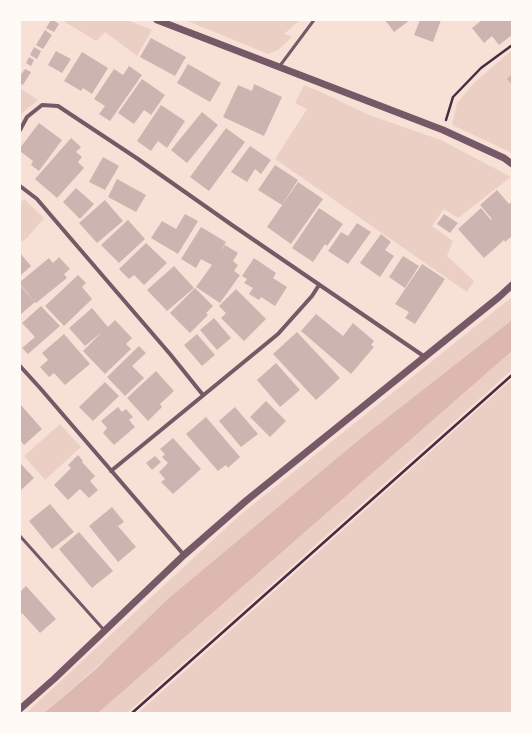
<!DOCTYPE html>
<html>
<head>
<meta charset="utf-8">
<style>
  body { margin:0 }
  #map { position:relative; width:532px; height:733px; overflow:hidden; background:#f7e1d7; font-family:"Space Grotesk",sans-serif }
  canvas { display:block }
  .frame { position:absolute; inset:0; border:21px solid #fffaf5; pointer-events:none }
</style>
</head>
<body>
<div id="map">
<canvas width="532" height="733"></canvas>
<div class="frame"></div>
</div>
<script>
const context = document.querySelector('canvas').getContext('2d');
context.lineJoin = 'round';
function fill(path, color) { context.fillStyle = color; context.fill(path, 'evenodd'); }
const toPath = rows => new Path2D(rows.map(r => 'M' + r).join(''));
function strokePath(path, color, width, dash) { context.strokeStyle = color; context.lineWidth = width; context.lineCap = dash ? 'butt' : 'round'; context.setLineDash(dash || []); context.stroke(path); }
fill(toPath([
  [62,20,127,20,152,30,137,56,105,32,96,41],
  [185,20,300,20,284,34,292,37,278,50,268,54],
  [512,50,512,154,508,151,452,125,457,103,474,83],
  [304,85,321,92,369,115,441,140,511,177,458,218,444,209,432,226,453,241,447,256,474,281,467,292,275,159,307,109,295,103],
  [20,88,38,100,22,113,20,118],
  [24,199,44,218,27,238,20,243,20,203],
  [512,297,512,320,360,439,44,713,26,713,240,515],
  [512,351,512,370,127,713,98,713],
  [512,379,512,713,138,713],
  [60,424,81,447,45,480,24,456]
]), '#ebcfc5');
fill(toPath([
  [512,320,512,351,98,713,44,713,96,669,169,598,360,439]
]), '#dcb8b0');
fill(toPath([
  [51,20,53,20,59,24,54,32,46,28],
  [385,20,410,20,394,32],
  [420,20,441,20,433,42,414,35],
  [482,20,512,20,512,35,499,45,492,36,484,43,472,28],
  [45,30,52,35,43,49,36,45],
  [151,38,186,57,175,76,140,57],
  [34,47,41,51,37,59,30,55],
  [56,51,71,59,62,73,48,65],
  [82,52,108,68,92,94,83,88,81,91,64,81],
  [29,57,34,60,31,66,26,63],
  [188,64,221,83,210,102,177,83],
  [129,66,142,75,110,121,99,114,105,106,94,99,114,69,123,75],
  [25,69,31,72,23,85,20,83,20,76],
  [512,74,512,85,507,79],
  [142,79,165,95,151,115,144,110,134,124,118,113],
  [254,84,282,97,264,136,223,117,238,85,252,91],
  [161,105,185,121,167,148,158,141,151,151,137,141],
  [202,112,218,125,187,163,171,150],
  [39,123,62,140,39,171,31,165,33,161,20,151,20,148],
  [226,128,245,142,209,191,190,177],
  [71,138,81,147,76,152,82,157,78,162,84,168,57,198,35,179],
  [250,146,271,160,261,174,255,169,247,182,231,172],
  [103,157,119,166,105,190,89,182],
  [275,165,298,180,282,205,258,190],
  [117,179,146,195,136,212,108,197],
  [298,182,323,199,291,244,267,227],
  [76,188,94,204,80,219,63,202],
  [497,190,509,204,512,201,512,236,505,242,504,240,484,258,458,229,481,208,491,220,492,219,480,205],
  [105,200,123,221,97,243,79,223],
  [319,208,343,224,327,246,325,244,313,262,292,248],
  [185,214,198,221,178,254,151,238,162,221,176,229],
  [444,214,458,223,450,233,437,224],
  [128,220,145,239,119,263,101,245],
  [357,223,371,232,348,264,328,251,341,232,348,236],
  [201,227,226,242,220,252,225,245,238,253,233,261,238,265,234,271,240,275,220,303,196,287,212,265,201,259,196,268,181,259],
  [381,234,391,242,385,250,394,256,380,277,360,263],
  [146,243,167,263,144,285,134,275,129,279,119,269],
  [20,253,31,266,20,276],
  [403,256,419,266,405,288,389,277],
  [59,257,70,269,64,274,67,278,36,303,20,284,20,282,49,258,53,263],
  [254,258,276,273,273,278,287,287,275,306,261,297,259,300,249,294,253,288,244,283,247,279,242,276],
  [422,264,445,279,415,324,405,318,409,312,395,304],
  [174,266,194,288,167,311,147,290],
  [78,275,86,283,82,287,92,299,64,326,45,306],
  [20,285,35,302,20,315],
  [195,288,213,306,206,313,208,315,190,333,170,313],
  [236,289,266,319,244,341,221,318,226,313,219,306],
  [41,306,60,326,28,354,22,348,35,337,22,323],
  [92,308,108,327,115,320,132,338,126,344,131,349,105,374,83,351,102,332,85,346,69,328],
  [316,314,343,336,353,323,374,341,371,345,374,347,351,374,301,331],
  [214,318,231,338,217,350,200,330],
  [297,332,340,378,316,400,273,354],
  [64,334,90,364,65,385,54,373,49,377,40,367,48,360,42,353],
  [197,334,215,355,202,366,184,345],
  [139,346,146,353,132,366,144,378,125,396,107,377],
  [276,363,300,390,280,407,257,380],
  [156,371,174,391,160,404,162,407,148,421,127,398],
  [105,382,119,396,93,421,79,407],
  [266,401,286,421,270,437,250,417],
  [20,404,42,429,24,445,20,440],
  [118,407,122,412,126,409,133,417,129,420,135,427,114,445,103,433,107,428,101,421],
  [235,407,258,434,241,447,219,421],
  [206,417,240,457,228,468,226,465,218,471,186,434],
  [173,438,201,469,173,494,161,482,165,479,159,472,168,463,162,457,165,454,160,449],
  [78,455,83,461,82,462,95,476,90,481,98,490,89,498,80,489,68,500,54,485,71,468,68,465],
  [155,456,161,462,152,470,146,463],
  [20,463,34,478,20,491],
  [50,504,74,532,52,549,29,521],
  [112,507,124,522,118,526,136,547,118,562,89,526],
  [79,532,113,571,92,588,59,549],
  [26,586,56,619,40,633,22,613,20,615,20,592]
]), '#ccb4b1');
strokePath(toPath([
  [446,120,453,97,481,68,511,46],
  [132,713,512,375]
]), '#4a2c40', 2.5);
strokePath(toPath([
  [279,67,314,20],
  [20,536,104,630]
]), '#755966', 3);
strokePath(toPath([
  [20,130,27,117,42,105,58,106,138,159,232,225,425,357],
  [20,186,37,199,54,219,72,240,170,354,203,395],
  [20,366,40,388,184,555],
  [111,471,278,334,312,296,319,285]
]), '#755966', 4);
strokePath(toPath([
  [157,20,443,130,504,158,512,164],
  [20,709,54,679,184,555,247,500,499,297,512,285]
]), '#755966', 7);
</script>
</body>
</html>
